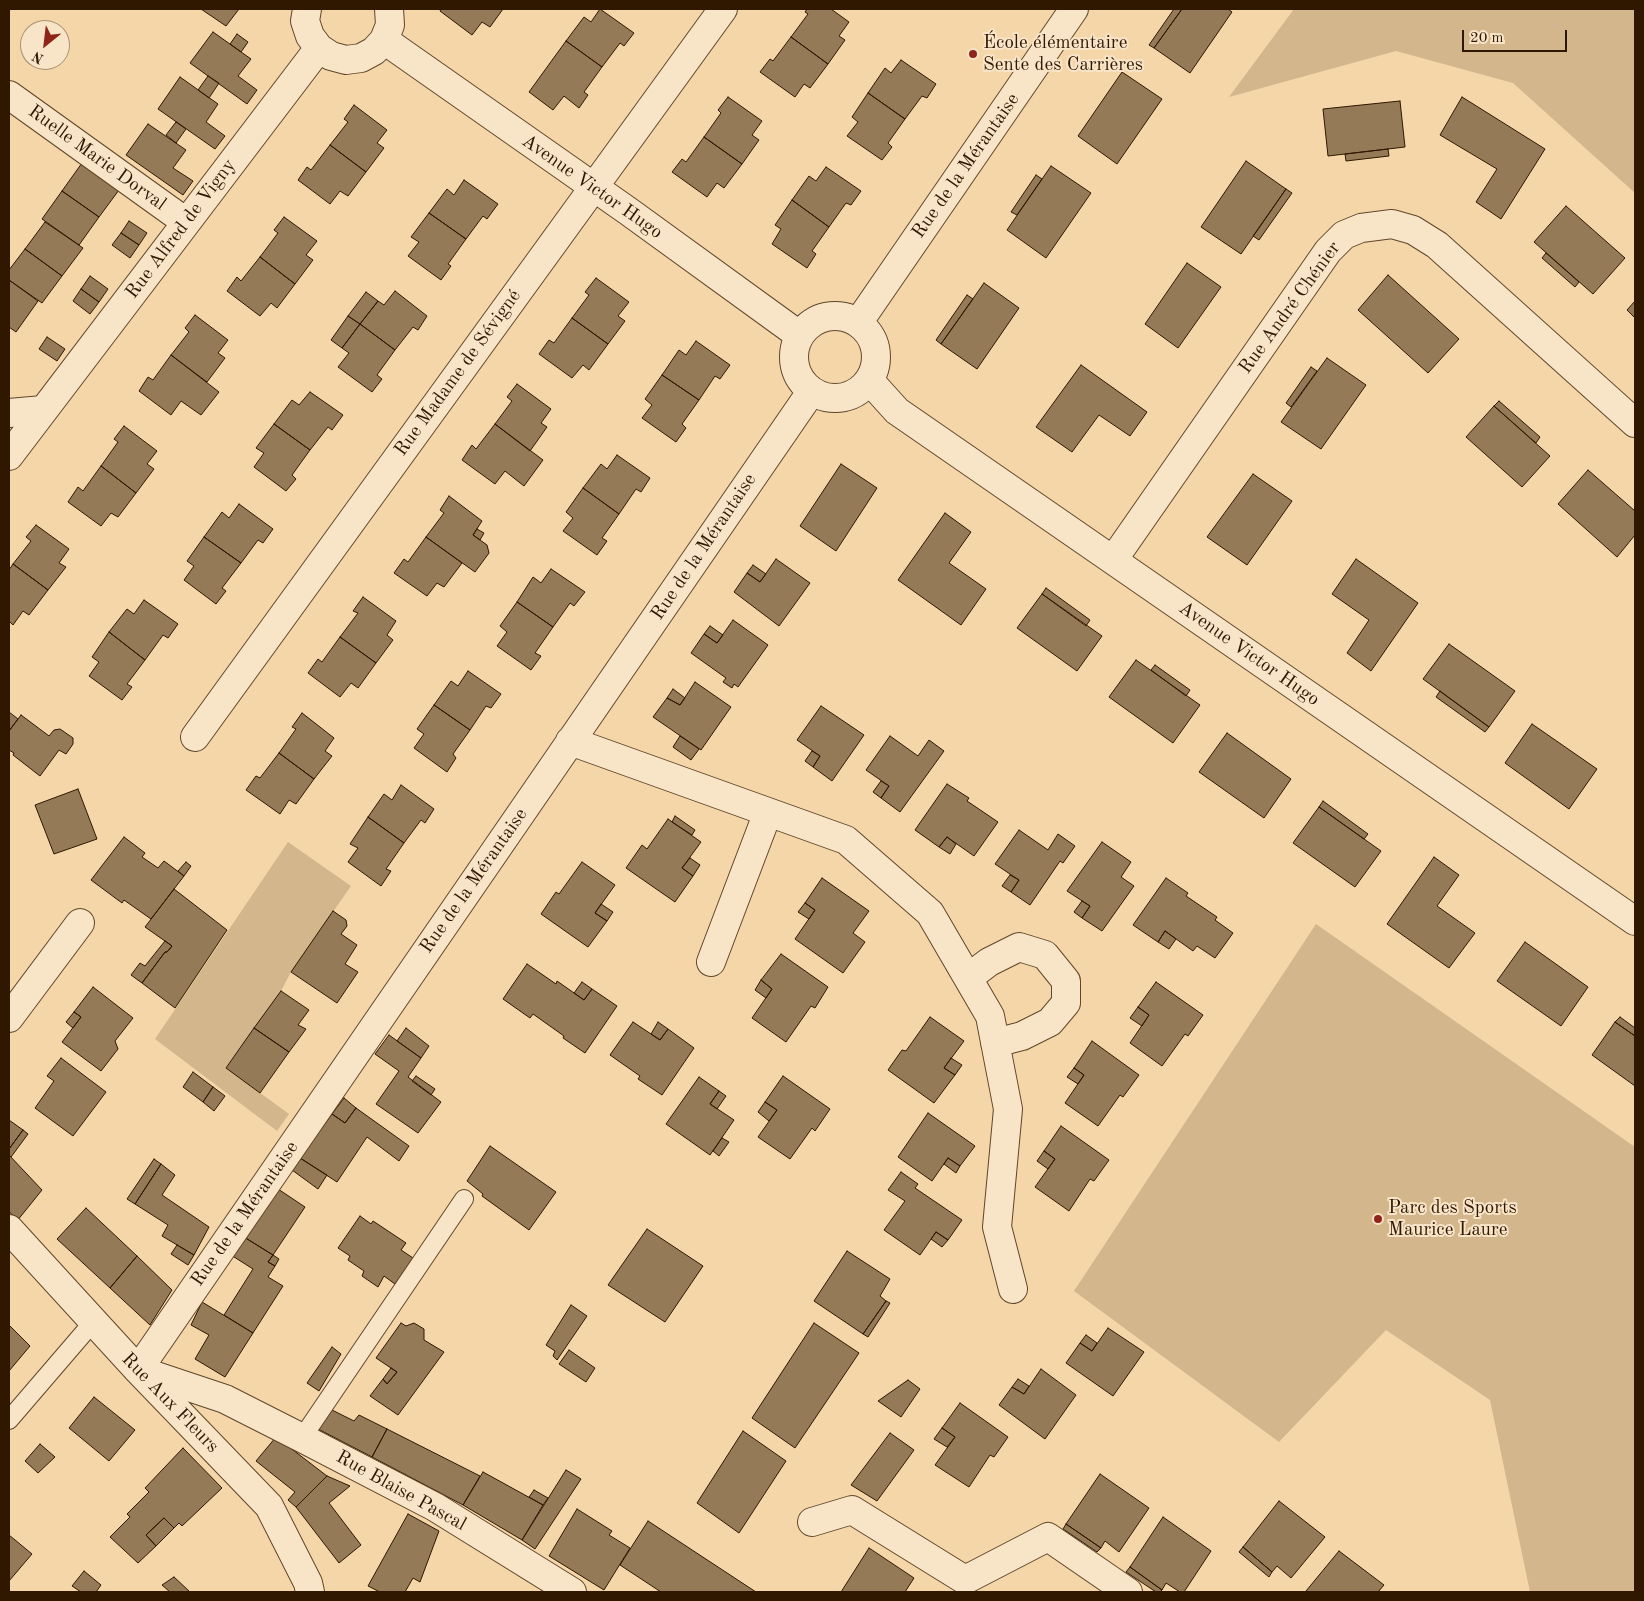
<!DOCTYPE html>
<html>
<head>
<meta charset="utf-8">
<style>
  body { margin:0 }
  #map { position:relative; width:1644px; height:1601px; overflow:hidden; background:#f4d6a9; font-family:"Old Standard TT",serif }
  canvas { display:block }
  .frame { position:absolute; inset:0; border:10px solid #2f1700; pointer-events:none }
  .north { position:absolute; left:20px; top:20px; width:50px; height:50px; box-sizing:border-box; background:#f8e4c7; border:1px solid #a89277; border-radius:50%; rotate:209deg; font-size:14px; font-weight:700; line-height:20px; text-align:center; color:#2f1700 }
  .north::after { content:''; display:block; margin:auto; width:18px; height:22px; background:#8f2418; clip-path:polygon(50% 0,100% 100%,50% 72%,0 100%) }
  .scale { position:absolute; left:1462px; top:30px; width:105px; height:22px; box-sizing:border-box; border:2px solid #2f1700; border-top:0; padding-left:6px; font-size:15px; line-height:18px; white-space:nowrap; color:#2f1700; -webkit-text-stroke:4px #f8e4c7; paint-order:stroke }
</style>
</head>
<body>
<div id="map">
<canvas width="1644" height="1601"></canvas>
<div class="frame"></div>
<div class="north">N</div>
<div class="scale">20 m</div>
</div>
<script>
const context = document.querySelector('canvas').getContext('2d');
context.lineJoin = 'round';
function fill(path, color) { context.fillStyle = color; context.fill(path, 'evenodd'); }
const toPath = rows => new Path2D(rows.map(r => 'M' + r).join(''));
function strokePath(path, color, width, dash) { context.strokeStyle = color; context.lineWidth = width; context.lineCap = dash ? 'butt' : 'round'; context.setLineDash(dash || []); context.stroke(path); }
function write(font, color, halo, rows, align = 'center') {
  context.font = font + ' "Old Standard TT",serif'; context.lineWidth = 4; context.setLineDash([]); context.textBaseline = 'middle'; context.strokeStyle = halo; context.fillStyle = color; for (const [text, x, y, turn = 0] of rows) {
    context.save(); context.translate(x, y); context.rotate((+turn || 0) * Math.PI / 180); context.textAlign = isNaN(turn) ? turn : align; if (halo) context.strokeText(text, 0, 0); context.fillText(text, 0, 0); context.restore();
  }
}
fill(toPath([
  [1294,9,1635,9,1635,193,1513,83,1396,51,1229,97],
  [288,842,351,886,291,972,281,991,226,1068,289,1114,277,1131,155,1039],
  [1316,924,1635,1147,1635,1592,1530,1592,1490,1400,1386,1330,1279,1442,1074,1291]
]), '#d3b68c');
const building = toPath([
  [201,9,239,9,226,26,201,9],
  [441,9,503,9,490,27,482,22,472,35,440,11,441,9],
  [600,9,634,33,624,46,620,43,602,67,566,41,584,17,591,22,600,9],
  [807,9,831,9,849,22,839,36,845,40,828,64,791,37,808,14,805,12,807,9],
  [1174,9,1182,9,1154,48,1149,45,1174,9],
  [1182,9,1228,9,1232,12,1190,73,1154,48,1182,9],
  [213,32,251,59,238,76,257,90,247,104,190,63,213,32],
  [237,34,248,42,241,52,230,44,237,34],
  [791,37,828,64,810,88,804,84,795,97,760,72,770,59,773,61,791,37],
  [566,41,602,67,584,92,588,95,579,108,564,96,553,110,529,92,566,41],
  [901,60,936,84,927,98,922,96,905,119,868,93,885,68,891,73,901,60],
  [1122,72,1162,99,1117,164,1078,136,1122,72],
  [208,76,219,83,209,98,198,90,208,76],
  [180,77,218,104,206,122,225,136,215,149,158,109,180,77],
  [868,93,905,119,888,143,892,147,882,160,847,136,858,122,852,117,868,93],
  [728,97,762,121,752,135,759,140,742,164,704,137,721,113,718,110,728,97],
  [1462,97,1545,149,1501,219,1476,202,1497,169,1440,135,1462,97],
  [1400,101,1405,147,1328,156,1323,109,1400,101],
  [354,105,387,130,377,143,384,148,366,172,330,145,348,122,344,119,354,105],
  [176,122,186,129,176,143,166,135,176,122],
  [148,124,186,150,173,168,193,181,183,195,126,155,148,124],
  [704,137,742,164,724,188,717,183,707,197,672,172,682,159,686,162,704,137],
  [330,145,366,172,348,196,340,191,330,204,298,180,307,167,311,170,330,145],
  [1388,149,1389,156,1346,161,1345,154,1388,149],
  [1246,161,1286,189,1241,254,1201,227,1246,161],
  [82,163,119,190,99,217,62,191,82,163],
  [1051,166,1091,193,1046,258,1007,230,1051,166],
  [826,167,861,191,851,205,846,203,829,227,792,200,809,176,816,181,826,167],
  [1036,175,1042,179,1017,215,1011,212,1036,175],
  [464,180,498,204,487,219,483,216,466,239,429,213,447,189,454,195,464,180],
  [1286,189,1292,193,1259,240,1253,236,1286,189],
  [62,191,99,217,79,245,42,219,62,191],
  [792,200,829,227,812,251,816,254,807,268,772,244,781,229,775,225,792,200],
  [1566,206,1625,258,1593,294,1534,242,1566,206],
  [429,213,466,239,448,264,451,266,441,280,408,256,419,242,411,237,429,213],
  [284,217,317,241,306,255,313,260,295,284,260,257,278,233,274,230,284,217],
  [129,221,147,233,139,245,121,233,129,221],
  [45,222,83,248,62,276,25,249,45,222],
  [121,233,139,245,130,258,112,245,121,233],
  [25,249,62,276,42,303,9,280,9,270,25,249],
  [1546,253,1579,282,1575,287,1542,258,1546,253],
  [260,257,295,284,277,308,271,303,260,316,227,291,237,277,241,281,260,257],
  [1187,263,1221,287,1178,348,1145,324,1187,263],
  [1388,275,1459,339,1428,373,1358,310,1388,275],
  [90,276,108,289,99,302,81,289,90,276],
  [596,278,629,302,618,316,625,321,608,344,572,318,589,295,585,292,596,278],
  [9,280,38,301,16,332,9,327,9,280],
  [984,283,1019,308,977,369,941,344,984,283],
  [81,289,99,302,90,314,73,301,81,289],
  [395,291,427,316,418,330,413,327,395,350,360,324,378,301,384,305,395,291],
  [366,292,378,301,360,324,348,316,366,292],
  [967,295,973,299,941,344,936,340,967,295],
  [1635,301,1635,318,1627,310,1635,301],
  [195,315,228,340,218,353,225,358,207,382,171,355,189,332,185,328,195,315],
  [348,316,360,324,342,348,331,340,348,316],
  [572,318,608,344,589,370,583,365,572,378,539,354,549,340,554,343,572,318],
  [360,324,395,350,377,375,382,379,372,392,338,367,349,353,342,348,360,324],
  [47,337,65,349,57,361,39,349,47,337],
  [696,341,730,365,720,379,715,376,699,400,662,375,679,350,686,355,696,341],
  [171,355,219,392,201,415,181,401,171,415,139,391,148,377,153,380,171,355],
  [1327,358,1366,385,1321,449,1281,422,1327,358],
  [1081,365,1147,412,1130,436,1099,415,1072,452,1036,427,1081,365],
  [1311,367,1317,371,1291,407,1286,403,1311,367],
  [662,375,699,400,682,424,686,428,676,442,642,418,652,405,645,399,662,375],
  [517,384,551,409,541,423,547,427,530,451,495,424,512,401,507,397,517,384],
  [310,392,343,415,332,430,328,427,310,450,274,424,292,400,299,405,310,392],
  [1499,401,1540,437,1536,443,1494,406,1499,401],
  [1494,406,1550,456,1522,487,1466,437,1494,406],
  [274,424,310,450,292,475,296,479,286,491,254,467,264,453,256,448,274,424],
  [495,424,543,460,524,486,505,471,495,484,462,460,472,445,476,449,495,424],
  [124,426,157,451,147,464,154,469,136,493,101,466,118,442,114,439,124,426],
  [617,455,650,478,641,492,636,489,619,514,583,488,601,464,607,469,617,455],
  [841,464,877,488,836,551,800,526,841,464],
  [101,466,136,493,118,517,111,513,101,526,68,502,78,487,83,491,101,466],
  [1588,470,1635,511,1635,535,1617,557,1558,504,1588,470],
  [1253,474,1292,501,1247,565,1207,537,1253,474],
  [583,488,619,514,602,538,607,541,597,555,563,531,573,518,566,512,583,488],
  [449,496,482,521,473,535,487,545,489,553,475,572,426,537,444,513,440,510,449,496],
  [239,504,273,529,263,543,258,540,241,563,204,537,222,512,229,518,239,504],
  [945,513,971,532,949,563,986,589,961,625,898,580,945,513],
  [36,525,69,549,59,563,66,567,48,590,13,564,31,541,26,537,36,525],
  [477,529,484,533,480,540,473,535,477,529],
  [204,537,241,563,222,588,226,591,216,604,184,580,194,566,187,561,204,537],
  [426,537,462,563,444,587,437,583,427,596,394,573,404,559,408,562,426,537],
  [776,559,810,583,779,626,734,592,747,573,760,582,776,559],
  [1356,559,1418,603,1371,671,1347,653,1369,620,1332,594,1356,559],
  [13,564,48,590,29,615,23,611,13,625,9,621,9,570,13,564],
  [753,565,766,574,760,582,747,573,753,565],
  [551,569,585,592,574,606,570,603,553,627,517,602,533,577,541,583,551,569],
  [1046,588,1090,620,1086,626,1042,594,1046,588],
  [1042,594,1102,636,1077,671,1017,628,1042,594],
  [363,597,396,621,387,635,393,640,376,663,340,637,358,613,353,611,363,597],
  [144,600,178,624,168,638,163,635,145,660,109,632,127,609,134,614,144,600],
  [517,602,553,627,535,653,541,656,531,670,497,646,507,632,500,626,517,602],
  [733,620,768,645,738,687,734,684,732,688,723,682,726,678,691,653,704,634,717,643,733,620],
  [710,626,723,635,717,643,704,634,710,626],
  [109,632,145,660,127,684,132,687,122,700,89,676,99,662,92,657,109,632],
  [340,637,376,663,358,688,351,683,340,697,308,673,318,659,322,662,340,637],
  [1449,644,1515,691,1489,727,1423,679,1449,644],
  [1136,660,1200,705,1173,743,1109,697,1136,660],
  [1155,665,1190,690,1186,696,1151,670,1155,665],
  [468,671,501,694,491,708,486,706,470,730,434,705,451,681,458,686,468,671],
  [695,682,731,707,701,750,653,717,667,698,680,705,695,682],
  [673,689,685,698,680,705,667,698,673,689],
  [1440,691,1489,727,1485,732,1436,697,1440,691],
  [434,705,470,730,453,754,456,758,447,772,414,748,424,734,417,729,434,705],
  [821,706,864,735,832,781,813,767,820,756,797,740,821,706],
  [9,712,18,719,9,731,9,712],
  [302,713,334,738,325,751,332,756,314,779,279,753,296,729,292,727,302,713],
  [21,715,49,736,54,730,60,729,73,738,73,744,66,754,59,750,40,776,13,755,14,753,9,750,9,731,21,715],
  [1532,724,1597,769,1569,809,1505,763,1532,724],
  [1227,733,1291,779,1264,818,1199,772,1227,733],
  [680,736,699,749,691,760,673,747,680,736],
  [890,736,918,756,929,740,944,751,900,812,881,798,889,786,866,770,890,736],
  [812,751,820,756,813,767,805,761,812,751],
  [279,753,314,779,296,804,289,800,280,814,246,790,256,776,260,778,279,753],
  [881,781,889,786,881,798,873,792,881,781],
  [947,784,969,798,967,801,998,822,974,856,947,837,939,847,915,830,947,784],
  [401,785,434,809,425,823,421,820,404,843,368,817,384,794,392,800,401,785],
  [78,789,97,839,54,854,35,805,78,789],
  [1323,801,1368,834,1364,839,1319,807,1323,801],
  [1319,807,1381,851,1355,887,1293,843,1319,807],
  [675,816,695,830,692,835,672,822,675,816],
  [368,817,404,843,386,869,391,871,381,886,348,862,358,848,350,844,368,817],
  [668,819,701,842,682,868,693,876,675,902,626,868,642,845,647,849,668,819],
  [1019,830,1048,850,1058,834,1075,846,1063,863,1060,861,1030,905,1011,892,1019,880,995,864,1019,830],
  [124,837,145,853,142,857,158,868,164,861,184,876,151,919,124,900,122,903,91,880,124,837],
  [947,837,956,844,950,854,939,847,947,837],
  [1102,842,1131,862,1121,877,1134,886,1102,931,1082,918,1090,906,1067,891,1102,842],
  [1434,857,1459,875,1437,906,1475,933,1449,968,1387,924,1434,857],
  [690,858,700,865,693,876,682,868,690,858],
  [186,862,191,866,184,876,178,871,186,862],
  [582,862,615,885,595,913,607,921,588,947,541,914,556,892,559,894,582,862],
  [1010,875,1019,880,1011,892,1002,886,1010,875],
  [822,878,869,911,853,933,865,942,843,973,795,939,815,910,805,903,822,878],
  [1166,878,1188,893,1186,896,1217,917,1215,920,1233,933,1215,958,1197,946,1193,951,1165,931,1158,942,1133,925,1166,878],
  [174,889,227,930,175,1008,142,983,165,952,167,952,172,946,145,927,174,889],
  [1082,901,1090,906,1082,918,1074,912,1082,901],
  [805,903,815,910,809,919,798,912,805,903],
  [601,904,613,912,607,921,595,913,601,904],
  [333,911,346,920,347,926,341,934,357,945,345,964,358,972,337,1003,291,972,333,911],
  [1165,931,1176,939,1169,949,1158,942,1165,931],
  [165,941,172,946,167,952,165,952,142,983,131,975,140,963,145,966,165,941],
  [1525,942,1588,987,1561,1026,1497,981,1525,942],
  [781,954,828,987,815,1008,811,1006,786,1042,752,1018,772,989,761,980,781,954],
  [527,964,556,984,557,981,584,1000,592,989,617,1006,585,1053,563,1038,564,1036,533,1014,530,1018,503,999,527,964],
  [761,980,772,989,766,998,755,990,761,980],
  [582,982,592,989,584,1000,574,993,582,982],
  [1156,982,1203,1015,1188,1036,1185,1034,1162,1066,1130,1043,1149,1015,1138,1007,1156,982],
  [93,987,133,1018,115,1041,118,1049,101,1071,62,1042,81,1017,74,1012,93,987],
  [281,991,309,1010,298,1025,306,1029,289,1052,254,1028,281,991],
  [1138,1007,1149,1015,1142,1026,1130,1018,1138,1007],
  [74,1012,81,1017,73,1028,66,1022,74,1012],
  [930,1017,964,1041,944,1068,955,1075,934,1103,888,1070,902,1050,906,1051,930,1017],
  [1620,1017,1635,1028,1635,1036,1615,1022,1620,1017],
  [633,1022,660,1040,668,1029,694,1048,662,1095,638,1079,640,1076,610,1055,633,1022],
  [658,1022,668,1029,660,1040,651,1034,658,1022],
  [1615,1022,1635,1036,1635,1086,1592,1055,1615,1022],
  [254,1028,289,1052,260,1093,226,1068,254,1028],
  [406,1028,429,1046,421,1058,397,1041,406,1028],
  [389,1035,421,1058,408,1077,441,1102,418,1133,376,1104,399,1071,375,1054,389,1035],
  [1092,1041,1139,1075,1123,1097,1120,1095,1098,1126,1065,1103,1084,1075,1074,1068,1092,1041],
  [61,1058,106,1092,73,1136,35,1108,54,1081,47,1076,61,1058],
  [951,1058,962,1065,955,1075,944,1068,951,1058],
  [1074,1068,1084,1075,1078,1084,1067,1077,1074,1068],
  [193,1072,213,1087,203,1102,183,1087,193,1072],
  [416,1076,435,1089,431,1095,412,1081,416,1076],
  [783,1076,830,1109,815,1131,812,1128,790,1159,758,1137,777,1110,765,1102,783,1076],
  [699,1077,719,1091,710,1104,734,1120,710,1155,666,1124,699,1077],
  [213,1087,225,1096,214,1111,203,1102,213,1087],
  [719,1091,726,1096,717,1109,710,1104,719,1091],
  [344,1098,356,1108,345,1123,332,1114,344,1098],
  [765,1102,777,1110,769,1121,758,1112,765,1102],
  [356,1108,409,1146,399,1161,367,1137,337,1182,300,1158,332,1114,345,1123,356,1108],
  [928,1113,975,1146,960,1166,948,1158,932,1181,898,1157,928,1113],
  [9,1120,23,1130,9,1149,9,1120],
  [1061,1126,1109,1160,1094,1181,1090,1179,1069,1211,1035,1187,1055,1159,1044,1151,1061,1126],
  [23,1130,28,1134,11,1157,9,1155,9,1149,23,1130],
  [722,1138,729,1142,719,1156,713,1151,722,1138],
  [490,1146,556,1192,529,1230,482,1196,483,1194,467,1181,490,1146],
  [1044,1151,1055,1159,1048,1169,1037,1161,1044,1151],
  [9,1155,42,1190,17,1221,9,1211,9,1155],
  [300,1158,327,1175,318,1189,292,1170,300,1158],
  [948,1158,960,1166,956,1173,944,1164,948,1158],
  [154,1159,161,1164,135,1204,127,1199,154,1159],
  [161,1164,175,1175,162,1195,209,1227,194,1255,162,1236,168,1225,135,1204,161,1164],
  [901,1172,918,1184,915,1188,962,1220,948,1240,936,1232,920,1255,884,1230,905,1201,888,1190,901,1172],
  [278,1189,305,1207,273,1255,244,1237,278,1189],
  [86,1208,137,1256,110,1288,57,1239,86,1208],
  [360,1216,371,1224,373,1221,406,1243,401,1250,413,1258,395,1284,384,1276,378,1287,362,1276,364,1271,348,1260,350,1256,338,1248,360,1216],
  [647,1229,703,1266,665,1322,608,1285,647,1229],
  [936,1232,948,1240,942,1247,931,1239,936,1232],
  [244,1237,273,1255,268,1262,275,1266,268,1277,283,1286,253,1333,224,1315,253,1269,231,1255,244,1237],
  [177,1245,194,1255,188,1265,171,1254,177,1245],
  [847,1251,890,1279,880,1296,886,1301,863,1334,814,1301,847,1251],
  [273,1255,279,1259,275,1266,268,1262,273,1255],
  [137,1256,172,1290,150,1325,110,1288,137,1256],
  [886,1301,890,1303,868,1337,863,1334,886,1301],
  [202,1302,253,1333,225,1377,195,1359,209,1335,191,1325,202,1302],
  [571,1305,587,1316,557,1360,553,1356,555,1351,546,1345,571,1305],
  [401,1323,406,1326,414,1323,424,1329,424,1340,444,1352,398,1415,370,1396,383,1379,387,1384,397,1372,376,1358,401,1323],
  [814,1323,859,1353,795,1448,752,1418,814,1323],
  [9,1325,30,1346,9,1371,9,1325],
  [1108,1328,1144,1352,1113,1396,1066,1363,1080,1343,1092,1351,1108,1328],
  [1086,1335,1097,1343,1092,1351,1080,1343,1086,1335],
  [332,1347,341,1354,319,1391,307,1383,332,1347],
  [569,1350,595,1368,586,1382,559,1364,569,1350],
  [391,1368,397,1372,387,1384,383,1379,391,1368],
  [1041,1369,1076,1395,1045,1439,999,1405,1012,1387,1024,1394,1041,1369],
  [1018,1379,1029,1386,1024,1394,1012,1387,1018,1379],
  [908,1380,920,1389,901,1417,878,1401,908,1380],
  [94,1397,135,1430,109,1461,69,1428,94,1397],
  [960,1403,1008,1437,994,1457,990,1455,969,1487,935,1465,955,1437,942,1428,960,1403],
  [330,1409,354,1421,359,1415,387,1429,372,1457,318,1429,330,1409],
  [942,1428,955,1437,947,1447,934,1439,942,1428],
  [387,1429,480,1476,463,1505,372,1457,387,1429],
  [743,1431,786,1461,739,1533,697,1503,743,1431],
  [890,1433,914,1450,877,1501,851,1485,890,1433],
  [276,1437,327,1476,296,1507,288,1500,295,1492,256,1461,276,1437],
  [40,1444,55,1457,38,1473,25,1461,40,1444],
  [183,1448,222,1488,182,1526,179,1523,174,1528,164,1518,146,1535,156,1546,138,1563,110,1537,130,1517,127,1514,149,1492,145,1488,183,1448],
  [566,1470,581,1479,535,1549,522,1540,566,1470],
  [483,1472,543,1505,522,1540,463,1505,483,1472],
  [1100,1474,1149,1508,1119,1552,1105,1541,1101,1548,1066,1524,1100,1474],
  [327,1476,350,1486,329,1503,361,1545,339,1563,296,1507,327,1476],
  [534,1490,548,1498,543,1505,529,1497,534,1490],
  [1279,1501,1325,1537,1291,1578,1277,1566,1272,1572,1243,1547,1279,1501],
  [577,1509,612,1531,609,1535,630,1548,604,1590,549,1556,577,1509],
  [408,1514,439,1531,420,1582,413,1578,405,1592,380,1592,368,1586,408,1514],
  [1163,1517,1211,1551,1184,1592,1180,1592,1166,1583,1162,1590,1130,1567,1163,1517],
  [164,1518,174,1528,156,1546,146,1535,164,1518],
  [648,1521,756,1592,661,1592,620,1565,648,1521],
  [1066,1524,1101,1548,1097,1552,1063,1529,1066,1524],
  [9,1535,32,1554,9,1581,9,1535],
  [1243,1547,1272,1572,1269,1577,1239,1552,1243,1547],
  [869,1548,914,1578,905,1592,841,1592,869,1548],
  [1339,1551,1384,1585,1378,1592,1307,1592,1306,1591,1339,1551],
  [1130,1567,1162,1590,1160,1592,1156,1592,1126,1572,1130,1567],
  [84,1571,101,1585,96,1592,81,1592,72,1586,84,1571],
  [174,1577,189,1591,188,1592,170,1592,162,1585,174,1577]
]);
fill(building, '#957a58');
strokePath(building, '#2f1700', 1);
const lane = toPath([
  [9,1420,94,1321],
  [302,1438,464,1199]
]);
const street = toPath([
  [307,9,305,21,310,36,319,48,331,56,346,60,361,58,374,51,384,40,390,25,389,9],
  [384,40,628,211,799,335],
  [9,95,186,222],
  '794 357a41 41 0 1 1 82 0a41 41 0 1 1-82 0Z',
  [858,323,1074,9],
  [869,380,897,411,1635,921],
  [9,413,43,410],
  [9,456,319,48],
  [1113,560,1328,251,1344,235,1361,228,1392,224,1413,230,1437,245,1635,423],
  [195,737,723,9],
  [570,741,846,840,930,913,990,1016,1008,1109,997,1227,1013,1289],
  [711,962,768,812],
  [968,978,989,962,1019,947,1045,955,1066,981,1066,1003,1050,1022,1022,1036,995,1043],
  [9,1018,80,923],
  [9,1229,138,1370,269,1506,308,1583,310,1592],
  [138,1370,811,392],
  [138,1370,225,1399,302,1438,435,1507,572,1592],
  [812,1522,852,1510,965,1580,1048,1537,1128,1592]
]);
strokePath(lane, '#60472a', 20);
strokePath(street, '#60472a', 30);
strokePath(lane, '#f8e4c7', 18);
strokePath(street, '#f8e4c7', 28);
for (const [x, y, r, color] of [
  [973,54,5,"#8f2418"],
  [1378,1219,5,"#8f2418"]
]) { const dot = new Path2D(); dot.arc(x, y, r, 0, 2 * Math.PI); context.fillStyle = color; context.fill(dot); strokePath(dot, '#f8e4c7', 2); }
write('19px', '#2f1700', '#f8e4c7', [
  ["École élémentaire",983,43],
  ["Sente des Carrières",983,65],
  ["Parc des Sports",1388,1208],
  ["Maurice Laure",1388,1230]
], 'left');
write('19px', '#2f1700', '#f8e4c7', [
  ["Ruelle Marie Dorval",97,158,36],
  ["Rue de la Mérantaise",966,166,-55],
  ["Avenue Victor Hugo",592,187,35],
  ["Rue Alfred de Vigny",181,229,-53],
  ["Rue André Chénier",1290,308,-54],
  ["Rue Madame de Sévigné",458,373,-54],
  ["Rue de la Mérantaise",704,547,-56],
  ["Avenue Victor Hugo",1249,654,35],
  ["Rue de la Mérantaise",474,881,-55],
  ["Rue de la Mérantaise",245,1214,-55],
  ["Rue Aux Fleurs",170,1403,46],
  ["Rue Blaise Pascal",401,1491,29]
]);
</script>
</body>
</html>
